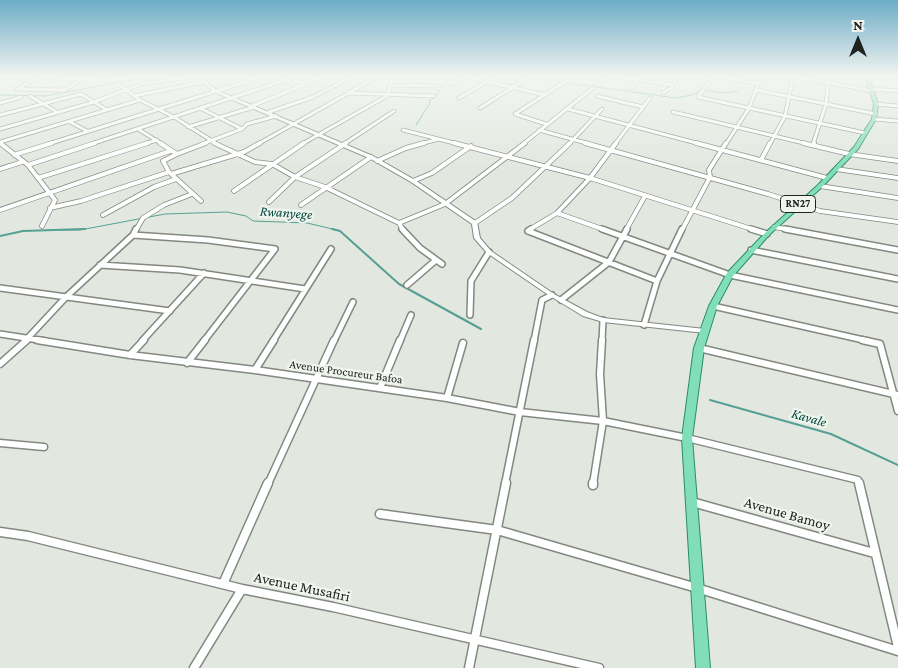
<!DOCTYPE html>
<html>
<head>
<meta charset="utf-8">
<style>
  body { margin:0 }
  #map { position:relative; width:898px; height:668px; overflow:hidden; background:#e2e8e0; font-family:"Crimson Pro",serif }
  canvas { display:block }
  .north { position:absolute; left:833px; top:15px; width:50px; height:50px; -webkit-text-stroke:4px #f0f6ee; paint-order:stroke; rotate:0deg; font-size:14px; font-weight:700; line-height:20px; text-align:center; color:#202320 }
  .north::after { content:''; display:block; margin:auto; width:18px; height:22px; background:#202320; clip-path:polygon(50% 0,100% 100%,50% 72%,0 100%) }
</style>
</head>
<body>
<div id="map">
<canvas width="898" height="668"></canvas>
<div class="north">N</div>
</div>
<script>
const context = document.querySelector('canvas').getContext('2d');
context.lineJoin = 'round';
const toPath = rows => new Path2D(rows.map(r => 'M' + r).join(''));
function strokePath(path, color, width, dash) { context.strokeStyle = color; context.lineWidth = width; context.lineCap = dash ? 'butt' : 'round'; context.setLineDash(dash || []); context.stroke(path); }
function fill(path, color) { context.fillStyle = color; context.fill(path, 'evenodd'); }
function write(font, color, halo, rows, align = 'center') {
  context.font = font + ' "Crimson Pro",serif'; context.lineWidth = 4.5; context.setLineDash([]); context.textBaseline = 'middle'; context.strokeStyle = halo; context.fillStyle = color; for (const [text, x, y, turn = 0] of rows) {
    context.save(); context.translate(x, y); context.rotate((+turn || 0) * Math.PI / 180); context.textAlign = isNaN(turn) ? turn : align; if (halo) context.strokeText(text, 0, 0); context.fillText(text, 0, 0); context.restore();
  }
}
strokePath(toPath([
  [527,77,675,98,692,95,701,90,725,93,738,91],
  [0,95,45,96,142,78],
  [416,125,430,103,429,101,436,96,444,82,454,77],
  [62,230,80,230,165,214,227,212,246,216,253,221,307,223,337,230]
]), '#569f93', 1);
strokePath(toPath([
  [332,229,340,231,399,284,481,329],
  [0,236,23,231,85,229],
  [710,400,831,434,898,465]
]), '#569f93', 2);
const minorFar4 = toPath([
  [32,77,107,80,132,78],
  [281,77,297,86],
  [355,77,366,84],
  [619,77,672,85],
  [713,77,698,97,865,133],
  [722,77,758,84],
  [797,77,873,91],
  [118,84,140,100,174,117,217,144],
  [451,84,468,77,545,95],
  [391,85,436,86],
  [598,85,609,77],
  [19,88,37,78],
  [631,88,641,78],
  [17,89,64,90],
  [873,89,898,91],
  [756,90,876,114],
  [63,91,85,78],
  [348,93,434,96],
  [663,93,671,88,678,77],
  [30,96,57,112],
  [134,96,203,82],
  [597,96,643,107],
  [459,98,495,77],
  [0,103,21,97],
  [876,104,898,106],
  [252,106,323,77],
  [200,108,242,129],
  [480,108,526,79],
  [568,109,700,144],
  [269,112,313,97,352,77],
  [673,112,808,144],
  [0,115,81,94,107,110],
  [874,119,898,121],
  [70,122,87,131],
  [546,124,515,114,572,77],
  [188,127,254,107],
  [0,129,94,102,141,84,189,77],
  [138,129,162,144],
  [403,130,458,144],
  [539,130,590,144],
  [0,142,140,100],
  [0,143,2,144],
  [48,144,261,77],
  [91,144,286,80],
  [144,144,157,140],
  [202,144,242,129,247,124,276,116],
  [258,144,377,77],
  [302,144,387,96,392,78,388,77],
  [344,144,394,111],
  [420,144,439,139],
  [523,144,593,88],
  [569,144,602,109],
  [615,144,650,98],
  [726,144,749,108,761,77],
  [770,144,785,116,793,77],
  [813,144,826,104,829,77]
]);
const minorFar3 = toPath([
  [0,143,28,165,55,200,42,226],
  [160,143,177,154,163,161,169,172,201,201],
  [214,143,255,162,272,164,295,177,325,187,399,223,445,204,525,143],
  [454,143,590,178,755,230],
  [585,143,768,194,820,211,898,222],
  [696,143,827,178],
  [803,143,849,154,898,161],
  [813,145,814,143],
  [177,154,206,143],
  [14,155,52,143],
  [761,160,770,143],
  [377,161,406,148,424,143],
  [28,165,95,143],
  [0,169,22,162],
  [836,169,898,178],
  [171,174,244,152,260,143],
  [38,178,148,143],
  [413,181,432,173,471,146],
  [820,186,898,198],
  [234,191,304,143],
  [269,202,295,177,346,143],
  [301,205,371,157],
  [50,208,81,201,169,172],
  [0,210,170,151],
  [557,213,605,230],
  [103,215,154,187,176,179],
  [399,223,403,230],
  [475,223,512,198,570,143],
  [774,227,792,230],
  [136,230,143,218,164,205,192,194],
  [529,230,557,213,590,178,616,143],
  [626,230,645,196],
  [682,230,710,177,709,170,726,143]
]);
const minorFar2 = toPath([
  [402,229,420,248,442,264],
  [602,229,730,275,898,310],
  [751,229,767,234],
  [785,229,898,250],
  [528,231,531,229],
  [528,231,657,281],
  [133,235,208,240,275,249,204,341],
  [751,250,898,279],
  [100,265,180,270,305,289],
  [407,285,436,260],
  [0,288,170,311],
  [561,300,609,262,627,229],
  [713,306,868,341],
  [470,315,471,281,489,252],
  [644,325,657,281,682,229],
  [0,334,45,341],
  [25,341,66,297,133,235,136,229],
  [142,341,204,273],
  [273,341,331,249],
  [334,341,353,302],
  [400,341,411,315],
  [534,341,542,300,552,295],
  [602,341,603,320]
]);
const minorFar1 = toPath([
  [37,340,130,355,255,370,447,398,520,412,603,421,687,438,858,480,859,484],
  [862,340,880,344,898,411],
  [699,348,898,395],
  [130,355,144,340],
  [187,363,205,340],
  [0,364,27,340],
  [255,370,274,340],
  [380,388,400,340],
  [447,398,463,343],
  [0,443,44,447],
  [268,484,334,340],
  [505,484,534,340],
  [593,484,603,421,600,374,602,340]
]);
const minor = toPath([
  [859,483,898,647],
  [593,485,593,483],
  [692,502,874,553],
  [380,514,497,530,697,588,898,651],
  [0,532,28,536,242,589,333,607,599,668],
  [223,584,268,483],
  [194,668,242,589],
  [469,668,506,483]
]);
const tertiary = toPath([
  [197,77,201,77,216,90,373,156,415,180,477,222,480,238,491,251,554,294,587,312,603,318,705,329,708,331,705,333,603,322,583,316,550,296,487,253,474,238,472,224,411,182,369,158,214,92,197,77]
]);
const primary = toPath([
  [865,77,869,77,878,104,876,119,858,149,822,187,769,235,733,276,717,306,704,348,692,438,710,668,696,668,682,438,694,348,709,306,727,273,765,233,818,185,854,147,872,119,874,104,865,77]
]);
strokePath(minorFar4, '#838881', 4.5);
strokePath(minorFar3, '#838881', 5.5);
strokePath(minorFar2, '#838881', 8);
strokePath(minorFar1, '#838881', 9);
strokePath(minor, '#838881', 11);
strokePath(tertiary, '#838881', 2);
strokePath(primary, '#2a8e64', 2);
strokePath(minorFar4, '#fff', 3);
strokePath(minorFar3, '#fff', 4);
strokePath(minorFar2, '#fff', 5);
strokePath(minorFar1, '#fff', 6);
strokePath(minor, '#fff', 8);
fill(tertiary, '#fff');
fill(primary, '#82deb8');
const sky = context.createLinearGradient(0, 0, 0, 170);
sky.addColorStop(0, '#6dacc6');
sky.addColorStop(0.45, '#f2f5f1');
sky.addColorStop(1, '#f2f5f100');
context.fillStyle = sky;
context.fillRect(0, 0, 898, 170);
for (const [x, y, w] of [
  [798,204,35]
]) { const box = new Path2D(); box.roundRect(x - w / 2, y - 8.5, w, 17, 4); context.fillStyle = '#f0f6ee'; context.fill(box); strokePath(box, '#202320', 1); }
write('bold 11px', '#202320', null, [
  ["RN27",798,204]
]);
write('12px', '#202320', '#f0f6ee', [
  ["Avenue Procureur Bafoa",346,372,8]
]);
write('italic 14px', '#034940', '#f0f6ee', [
  ["Rwanyege",286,213,4],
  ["Kavale",809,418,16]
]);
write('15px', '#202320', '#f0f6ee', [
  ["Avenue Bamoy",787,514,16],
  ["Avenue Musafiri",302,587,12]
]);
</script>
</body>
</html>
